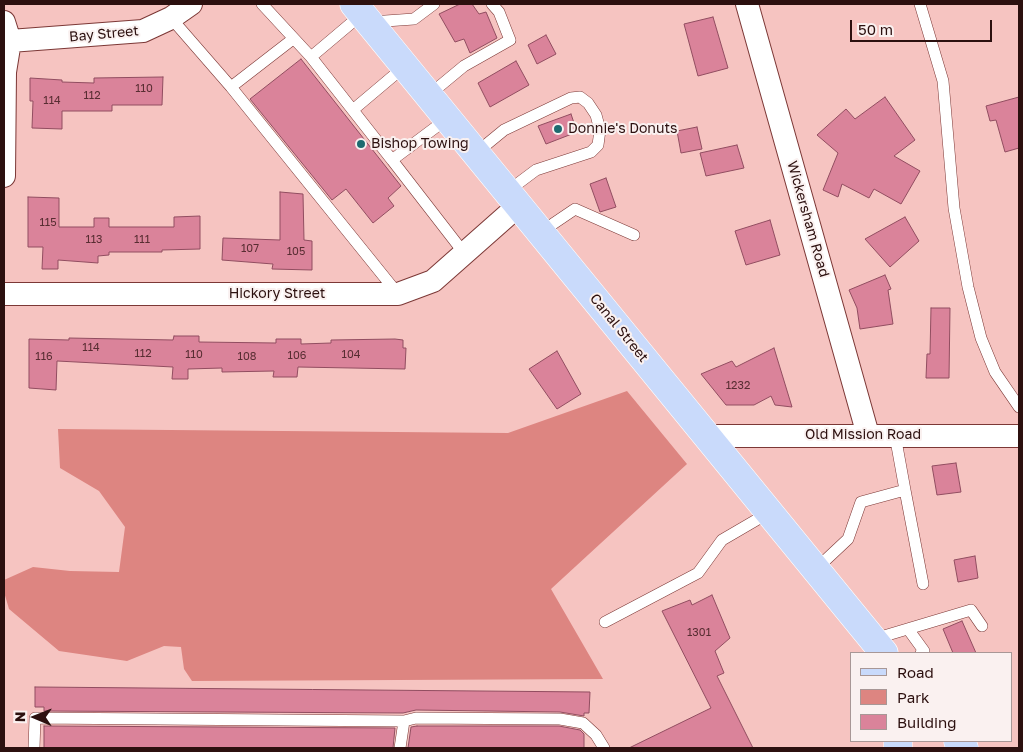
<!DOCTYPE html>
<html>
<head>
<meta charset="utf-8">
<style>
  body { margin:0 }
  #map { position:relative; width:1023px; height:752px; overflow:hidden; background:#f6c4c1; font-family:"Golos Text",sans-serif }
  canvas { display:block }
  .frame { position:absolute; inset:0; border:5px solid #2c100f; pointer-events:none }
  .legend { position:absolute; left:850px; top:652px; width:162px; height:90px; box-sizing:border-box; background:#faf1f0; border:1px solid #a89796; margin:0; padding:6px 9px; list-style:none; font-size:15px; color:#2c100f }
  .legend li { display:flex; align-items:center; gap:10px; height:25px }
  .legend b { width:25px; border:1px solid #a89796 }
  .north { position:absolute; left:10px; top:692px; width:50px; height:50px; -webkit-text-stroke:4px #faf1f0; paint-order:stroke; rotate:271deg; font-size:14px; font-weight:700; line-height:20px; text-align:center; color:#2c100f }
  .north::after { content:''; display:block; margin:auto; width:18px; height:22px; background:#2c100f; clip-path:polygon(50% 0,100% 100%,50% 72%,0 100%) }
  .scale { position:absolute; left:850px; top:20px; width:142px; height:22px; box-sizing:border-box; border:2px solid #2c100f; border-top:0; padding-left:6px; font-size:15px; line-height:18px; white-space:nowrap; color:#2c100f; -webkit-text-stroke:4px #faf1f0; paint-order:stroke }
</style>
</head>
<body>
<div id="map">
<canvas width="1023" height="752"></canvas>
<div class="frame"></div>
<ul class="legend">
<li><b style="height:6px;background:#c9dafb"></b>Road</li>
<li><b style="height:14px;background:#dd8581"></b>Park</li>
<li><b style="height:14px;background:#da839a"></b>Building</li>
</ul>
<div class="north">N</div>
<div class="scale">50 m</div>
</div>
<script>
const context = document.querySelector('canvas').getContext('2d');
context.lineJoin = 'round';
function fill(path, color) { context.fillStyle = color; context.fill(path, 'evenodd'); }
const toPath = rows => new Path2D(rows.map(r => 'M' + r).join(''));
function strokePath(path, color, width, dash) { context.strokeStyle = color; context.lineWidth = width; context.lineCap = dash ? 'butt' : 'round'; context.setLineDash(dash || []); context.stroke(path); }
function write(font, color, halo, rows, align = 'center') {
  context.font = font + ' "Golos Text",sans-serif'; context.lineWidth = 4; context.setLineDash([]); context.textBaseline = 'middle'; context.strokeStyle = halo; context.fillStyle = color; for (const [text, x, y, turn = 0] of rows) {
    context.save(); context.translate(x, y); context.rotate((+turn || 0) * Math.PI / 180); context.textAlign = isNaN(turn) ? turn : align; if (halo) context.strokeText(text, 0, 0); context.fillText(text, 0, 0); context.restore();
  }
}
fill(toPath([
  [627,391,687,464,551,589,603,679,192,681,184,669,181,647,164,646,127,661,59,651,9,609,4,592,4,580,33,567,70,571,119,572,125,527,99,491,60,468,58,429,508,433]
]), '#dd8581');
const building = toPath([
  [460,4,472,4,479,14,486,12,497,38,470,53,464,39,455,42,439,14,460,4],
  [713,17,728,68,698,76,684,24,713,17],
  [546,35,556,54,537,64,528,45,546,35],
  [301,59,401,186,388,198,394,206,373,223,346,189,332,200,250,99,301,59],
  [516,61,529,85,490,107,478,83,516,61],
  [163,77,162,105,112,105,112,111,62,111,62,129,32,128,33,101,30,101,30,78,62,80,62,82,94,83,94,78,163,77],
  [885,97,915,140,894,156,920,171,901,204,874,189,869,198,842,184,838,197,823,190,838,153,817,135,846,109,855,119,885,97],
  [1019,97,1019,148,1005,152,996,120,990,121,986,106,1019,97],
  [571,114,577,132,546,144,538,126,571,114],
  [697,127,702,149,681,153,677,131,697,127],
  [737,145,744,168,706,176,700,153,737,145],
  [606,178,616,207,600,212,590,184,606,178],
  [280,192,303,194,304,240,312,241,312,270,272,269,273,264,222,260,223,238,280,240,280,192],
  [28,197,59,198,59,227,94,227,94,218,109,218,109,227,174,227,174,217,200,216,200,249,162,250,162,252,109,252,109,255,98,256,98,263,58,260,58,269,42,269,43,247,28,247,28,197],
  [905,217,919,241,890,267,865,239,905,217],
  [770,220,780,255,746,265,735,231,770,220],
  [885,275,891,289,888,290,893,324,860,329,857,308,849,290,885,275],
  [931,308,950,308,949,378,926,378,927,354,930,354,931,308],
  [174,336,199,336,199,342,276,343,276,339,301,339,301,344,331,343,331,340,395,339,403,340,403,348,406,348,405,369,298,367,297,377,273,377,274,371,222,372,222,368,188,369,188,379,172,379,173,367,57,361,56,390,29,388,29,339,69,340,69,338,173,340,174,336],
  [774,348,792,407,775,405,771,396,754,405,726,405,701,374,732,361,736,367,774,348],
  [557,351,581,394,557,409,529,369,557,351],
  [956,463,961,492,937,495,932,466,956,463],
  [975,556,978,578,958,582,954,560,975,556],
  [712,595,730,638,715,651,724,673,717,676,753,748,629,748,711,708,662,611,690,600,692,605,712,595],
  [962,621,976,653,953,653,943,629,962,621],
  [35,687,590,692,589,713,584,713,584,716,560,712,416,710,403,713,44,711,44,707,35,707,35,687],
  [44,726,395,728,393,748,44,748,44,726],
  [417,726,559,726,580,730,584,734,584,748,408,748,411,727,417,726]
]);
fill(building, '#da839a');
strokePath(building, '#914d60', 1);
const lane = toPath([
  [262,4,311,57],
  [920,4,943,81,954,208,968,287,981,338,995,372,1019,407],
  [362,14,311,57,392,160,448,118],
  [171,18,231,87,398,294],
  [371,22,414,19,434,4],
  [231,87,293,39],
  [429,95,464,66,510,40,499,12,492,4],
  [354,109,405,66],
  [476,153,504,130,571,98,580,97,588,103,596,115,600,130,598,145,591,152,536,170,508,191],
  [392,160,464,253],
  [541,232,575,209,634,235],
  [905,490,923,584],
  [816,569,848,539,861,502,905,490,895,435],
  [605,622,698,573,722,540,770,512],
  [908,629,924,651,921,653],
  [874,639,971,610,982,626],
  [34,748,35,718,404,721],
  [400,748,404,721,416,718,560,719,583,723,596,735,604,748]
]);
const street = toPath([
  [747,4,868,435],
  [4,22,10,41,5,72,4,176],
  [10,41,143,31,171,18,191,4],
  [4,294,398,294,433,281,519,205],
  [708,436,1019,436]
]);
const primary = toPath([
  [354,4,884,653],
  [898,741,898,748],
  [958,741,964,748]
]);
strokePath(lane, '#7c3836', 12);
strokePath(street, '#7c3836', 24);
strokePath(primary, '#fff', 29);
strokePath(lane, '#fff', 11);
strokePath(street, '#fff', 22);
strokePath(primary, '#c9dafb', 28);
for (const [x, y, r, color] of [
  [558,129,5,"#1e6a70"],
  [361,144,5,"#1e6a70"]
]) { const dot = new Path2D(); dot.arc(x, y, r, 0, 2 * Math.PI); context.fillStyle = color; context.fill(dot); strokePath(dot, '#faf1f0', 2); }
write('11px', '#582d32', null, [
  ["110",144,89],
  ["112",92,96],
  ["114",52,101],
  ["115",48,223],
  ["113",94,240],
  ["111",142,240],
  ["107",250,249],
  ["105",296,252],
  ["114",91,348],
  ["112",143,354],
  ["110",194,355],
  ["104",351,355],
  ["106",297,356],
  ["116",44,357],
  ["108",247,357],
  ["1232",738,386],
  ["1301",699,633]
]);
write('14px', '#2c100f', '#faf1f0', [
  ["Bay Street",104,34,-5],
  ["Wickersham Road",808,219,74],
  ["Hickory Street",277,294],
  ["Canal Street",619,328,51],
  ["Old Mission Road",863,435]
]);
write('14px', '#2c100f', '#faf1f0', [
  ["Donnie's Donuts",568,129],
  ["Bishop Towing",371,144]
], 'left');
</script>
</body>
</html>
